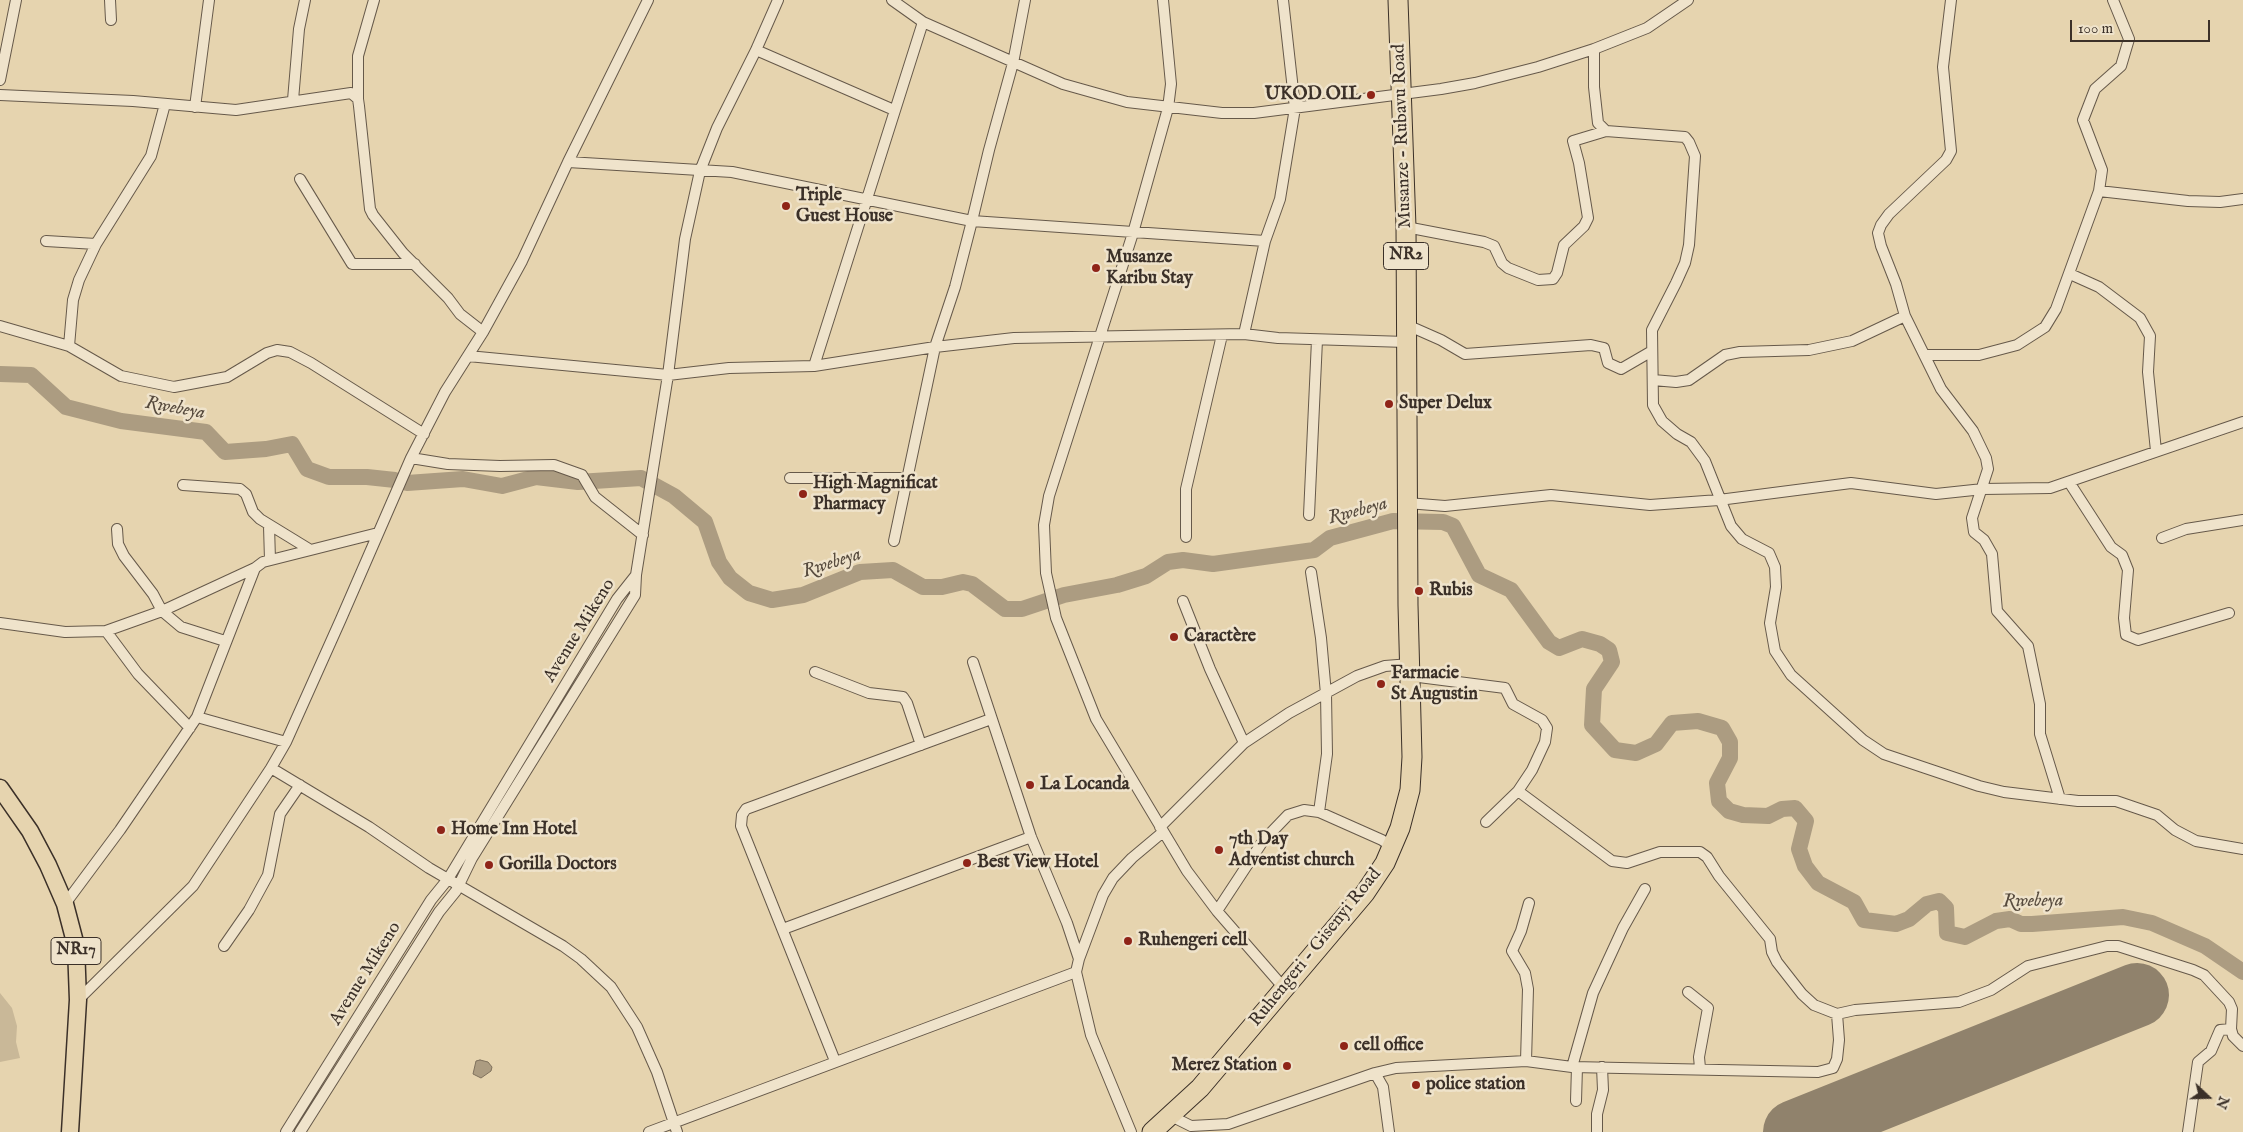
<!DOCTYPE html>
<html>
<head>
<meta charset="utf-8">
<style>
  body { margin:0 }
  #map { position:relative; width:2243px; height:1132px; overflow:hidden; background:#e6d4af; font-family:"IM FELL English",serif }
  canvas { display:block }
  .north { position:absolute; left:2183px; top:1072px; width:50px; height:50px; -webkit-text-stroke:4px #efe3cb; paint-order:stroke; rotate:111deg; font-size:14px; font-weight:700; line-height:20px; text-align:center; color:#3b3028 }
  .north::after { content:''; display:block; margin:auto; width:18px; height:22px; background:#3b3028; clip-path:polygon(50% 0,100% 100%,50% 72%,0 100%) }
  .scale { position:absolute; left:2070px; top:20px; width:140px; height:22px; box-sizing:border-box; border:2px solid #3b3028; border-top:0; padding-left:6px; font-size:15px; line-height:18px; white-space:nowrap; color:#3b3028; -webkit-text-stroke:4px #efe3cb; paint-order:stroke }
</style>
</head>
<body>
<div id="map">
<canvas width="2243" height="1132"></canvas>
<div class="north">N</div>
<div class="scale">100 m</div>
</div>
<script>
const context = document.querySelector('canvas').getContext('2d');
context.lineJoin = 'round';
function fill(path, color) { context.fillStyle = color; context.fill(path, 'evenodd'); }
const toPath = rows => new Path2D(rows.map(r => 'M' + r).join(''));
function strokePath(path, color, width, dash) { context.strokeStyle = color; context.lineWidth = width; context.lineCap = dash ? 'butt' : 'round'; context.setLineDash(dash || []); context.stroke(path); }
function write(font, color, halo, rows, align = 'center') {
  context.font = font + ' "IM FELL English",serif'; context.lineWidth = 5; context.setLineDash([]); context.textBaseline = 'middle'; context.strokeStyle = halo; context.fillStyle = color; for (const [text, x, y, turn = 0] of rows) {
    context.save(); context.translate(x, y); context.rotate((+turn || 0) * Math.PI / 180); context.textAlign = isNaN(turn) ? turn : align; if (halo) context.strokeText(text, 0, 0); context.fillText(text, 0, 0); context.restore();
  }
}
fill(toPath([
  [0,993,12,1008,17,1026,16,1042,20,1058,0,1062]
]), '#c9b898');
const water = toPath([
  [480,1060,488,1062,492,1067,491,1071,481,1078,473,1074,476,1061,480,1060]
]);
fill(water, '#ac9c81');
strokePath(water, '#7f715d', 1);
strokePath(toPath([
  [0,374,31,375,66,407,121,421,206,432,225,452,266,449,292,444,307,469,329,477,367,477,395,480],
  [407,483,463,479,502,486,536,477,578,482,641,478,674,496,705,522,719,562,730,578,749,593,772,600,803,595,860,572,893,570,923,587,942,587,963,582,972,584,1005,609,1022,609,1064,595,1117,585,1146,576,1168,562,1183,560,1213,564,1314,550,1330,538,1393,521,1443,522,1453,526,1479,575,1511,590,1549,642,1559,648,1582,639,1600,644,1609,650,1612,662,1594,689,1592,725,1615,750,1636,753,1656,744,1672,723,1698,721,1722,728,1730,742,1730,758,1717,783,1719,801,1729,811,1743,815,1768,816,1782,809,1795,808,1806,821,1799,849,1805,866,1818,883,1854,902,1864,920,1896,924,1909,919,1927,904,1939,901,1946,908,1947,933,1965,937,1996,921,2010,919,2021,924,2032,924,2123,917,2152,923,2205,946,2243,972]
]), '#ac9c81', 16);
strokePath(toPath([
  [1795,1132,2137,995]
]), '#90826c', 64);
const street = toPath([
  [110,0,111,20],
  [892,0,923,22,1063,84,1127,102,1222,113,1254,113,1441,89,1475,83,1538,67,1594,49,1647,28,1688,0],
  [1163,0,1171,84,1168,108,1133,233,1049,496,1044,525,1046,573,1056,618,1096,719,1187,871,1217,911,1284,988],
  [1951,0,1943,67,1951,151,1946,160,1889,214,1881,225,1878,233,1881,246,1896,284,1905,316,1941,389,1973,431,1986,458,1988,469,1972,518,1974,532,1984,540,1992,554,1997,611,2028,646,2040,704,2040,734,2060,799],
  [1594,49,1594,87,1598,123,1606,131,1685,137,1689,142,1695,156,1689,245,1685,263,1676,283,1652,330,1653,405,1662,421,1677,434,1691,442,1705,461,1731,526,1742,539,1769,553,1775,567,1776,587,1770,623,1775,651,1791,675,1863,740,1884,754,1979,786,2004,792,2078,801,2116,801,2157,815,2175,830,2196,841,2243,849],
  [756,50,894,110],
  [0,80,16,0],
  [0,95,133,101,236,110,351,93,358,99,359,106,370,209,373,215,403,253,448,298,460,314,483,332],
  [358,99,358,56,374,0],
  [293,100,299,29,305,0],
  [165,104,151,156,96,244,79,280,73,300,69,346,121,376,174,387,227,377,267,353,277,350,290,352,311,363,424,434],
  [195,107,209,0],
  [568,162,732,172,972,221,1265,241],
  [300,179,352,264,415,264],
  [2099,191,2188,201,2220,202,2243,199],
  [1406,227,1484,242,1494,246,1502,263,1508,268,1538,280,1553,279,1557,273,1564,245,1584,226,1588,218,1579,163,1573,141,1606,131],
  [46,241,96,244],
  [2070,274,2099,287,2140,318,2150,336,2148,372,2156,451],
  [1407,325,1441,340,1465,354,1591,345,1604,348,1608,363,1621,369,1652,351],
  [0,326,69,346],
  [1244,334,1265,241,1280,199,1295,108,1283,0],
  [1925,355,1979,355,2017,345,2045,327,2056,309,2099,191,2102,170,2083,120,2095,89,2121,66,2129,39,2113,0],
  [468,356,668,375,729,368,814,366,935,347,1014,338,1244,334,1278,338,1406,342],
  [814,366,923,22],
  [1653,380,1676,382,1689,380,1725,355,1740,352,1809,350,1852,341,1905,316],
  [411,458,448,464,500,466,554,465,582,475,595,497,643,535],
  [790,478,907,478],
  [2069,482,2111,547,2122,555,2128,570,2124,618,2126,635,2138,640,2229,613],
  [183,485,240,489,246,494,253,512,260,519,309,549],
  [1407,503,1445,506,1551,495,1650,505,1719,500,1851,483,1936,494,1983,489,2050,488,2243,422],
  [1309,515,1317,340],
  [269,526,270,560],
  [117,529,118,544,124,556,153,594,162,611,181,627,225,641],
  [1186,537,1186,489,1222,335],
  [2162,538,2186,529,2243,520],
  [894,541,935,347,955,287,972,221,989,150,1013,63,1025,0],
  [1311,572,1321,638,1326,694,1327,754,1319,812],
  [1183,601,1210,669,1244,743],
  [0,623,65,632,106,631,162,611,255,568],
  [106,631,138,674,190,728],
  [973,662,1031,837,1067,923,1079,959,1076,972,1091,1035,1131,1132],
  [815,672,869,693,903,697,907,703,921,745],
  [1411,676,1505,688,1513,704,1542,720,1547,728,1545,742,1532,770,1518,791,1486,822],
  [197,717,286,742],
  [271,768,369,827,429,868,563,946,581,959,611,987,637,1027,657,1072,677,1132],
  [1518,791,1612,861,1627,863,1660,852,1700,852,1707,857,1719,876,1770,939,1772,952,1777,962,1802,994,1814,1005,1837,1014,1855,1010,1959,1002,1991,990,2028,966,2107,946,2118,946,2193,970,2204,975,2229,1002,2232,1009,2231,1029,2233,1036,2243,1046],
  [1160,827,1244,743,1289,713,1357,676,1385,666,1410,664],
  [65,904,120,830,197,717,255,568,263,562,378,533],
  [1217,911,1263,841,1288,815,1304,810,1319,812,1382,840,1392,847],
  [783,929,1031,837],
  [224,946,249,910,268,875,280,814,300,785],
  [1079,959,1103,895,1113,878,1132,858,1163,832],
  [1688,992,1708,1008,1699,1057,1700,1068],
  [78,1000,193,886,271,768,286,742,341,619,411,458,445,392,483,332,522,261,568,162,648,0],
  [835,1061,741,826,742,815,746,809,991,719],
  [1526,1061,1528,989,1525,973,1512,951,1521,931,1529,903],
  [1572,1067,1593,993,1623,928,1645,889],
  [1576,1101,1577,1067],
  [1171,1116,1191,1126,1228,1124,1375,1073],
  [286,1132,431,900,448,879,617,599,636,575],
  [300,1132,439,912,456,891,472,858,635,595,636,575,668,375,685,239,700,171,717,128,756,50,778,0],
  [649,1132,1076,972],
  [1389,1132,1383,1087,1375,1073,1396,1068,1526,1061,1572,1067,1818,1072,1833,1068,1837,1059,1839,1040,1837,1014],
  [1597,1132,1597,1114,1603,1090,1602,1067],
  [2188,1132,2198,1062,2211,1051,2220,1030,2231,1029]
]);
const primary = toPath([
  [0,788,30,831,48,865,65,904,76,946,78,1000,70,1132]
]);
const highway = toPath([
  [1152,1132,1200,1088,1365,893,1385,863,1400,828,1410,790,1412,757,1408,605,1406,227,1398,0]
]);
strokePath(street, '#66594a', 12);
strokePath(primary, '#3b3028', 19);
strokePath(highway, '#3b3028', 21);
strokePath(street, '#efe3cb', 10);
strokePath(primary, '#e6d4af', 16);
strokePath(highway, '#e6d4af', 19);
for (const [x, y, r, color] of [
  [1371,95,5,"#8f2418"],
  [786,206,5,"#8f2418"],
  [1096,268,5,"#8f2418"],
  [1389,404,5,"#8f2418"],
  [803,494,5,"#8f2418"],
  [1419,591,5,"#8f2418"],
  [1174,637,5,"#8f2418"],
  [1381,684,5,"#8f2418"],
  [1030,785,5,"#8f2418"],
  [441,830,5,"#8f2418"],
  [1219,850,5,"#8f2418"],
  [967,863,5,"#8f2418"],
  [489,865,5,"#8f2418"],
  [1128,941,5,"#8f2418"],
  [1344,1046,5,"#8f2418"],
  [1287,1066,5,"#8f2418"],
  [1416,1085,5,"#8f2418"]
]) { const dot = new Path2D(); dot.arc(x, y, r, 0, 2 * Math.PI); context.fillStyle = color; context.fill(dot); strokePath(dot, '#efe3cb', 2); }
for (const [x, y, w] of [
  [1406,256,45],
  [76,951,50]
]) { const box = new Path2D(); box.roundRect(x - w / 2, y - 13.5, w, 27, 4); context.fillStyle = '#efe3cb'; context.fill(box); strokePath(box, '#3b3028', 1); }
write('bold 16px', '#3b3028', null, [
  ["NR2",1406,256],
  ["NR17",76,951]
]);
write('bold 18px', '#3b3028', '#efe3cb', [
  ["UKOD OIL",1361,95,"right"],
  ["Triple",796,196],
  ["Guest House",796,217],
  ["Musanze",1106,258],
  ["Karibu Stay",1106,279],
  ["Super Delux",1399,404],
  ["High Magnificat",813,484],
  ["Pharmacy",813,505],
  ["Rubis",1429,591],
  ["Caractère",1184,637],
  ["Farmacie",1391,674],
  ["St Augustin",1391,695],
  ["La Locanda",1040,785],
  ["Home Inn Hotel",451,830],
  ["7th Day",1229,840],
  ["Adventist church",1229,861],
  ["Best View Hotel",977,863],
  ["Gorilla Doctors",499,865],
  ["Ruhengeri cell",1138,941],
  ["cell office",1354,1046],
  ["Merez Station",1277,1066,"right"],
  ["police station",1426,1085]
], 'left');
write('18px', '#3b3028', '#efe3cb', [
  ["Musanze - Rubavu Road",1403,136,-92],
  ["Avenue Mikeno",580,631,-58],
  ["Ruhengeri - Gisenyi Road",1316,948,-51],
  ["Avenue Mikeno",366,974,-58]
]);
write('italic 19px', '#574b3e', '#efe3cb', [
  ["Rwebeya",175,409,10],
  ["Rwebeya",1358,512,-15],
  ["Rwebeya",832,564,-18],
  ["Rwebeya",2033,902,-1]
]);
</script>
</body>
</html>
